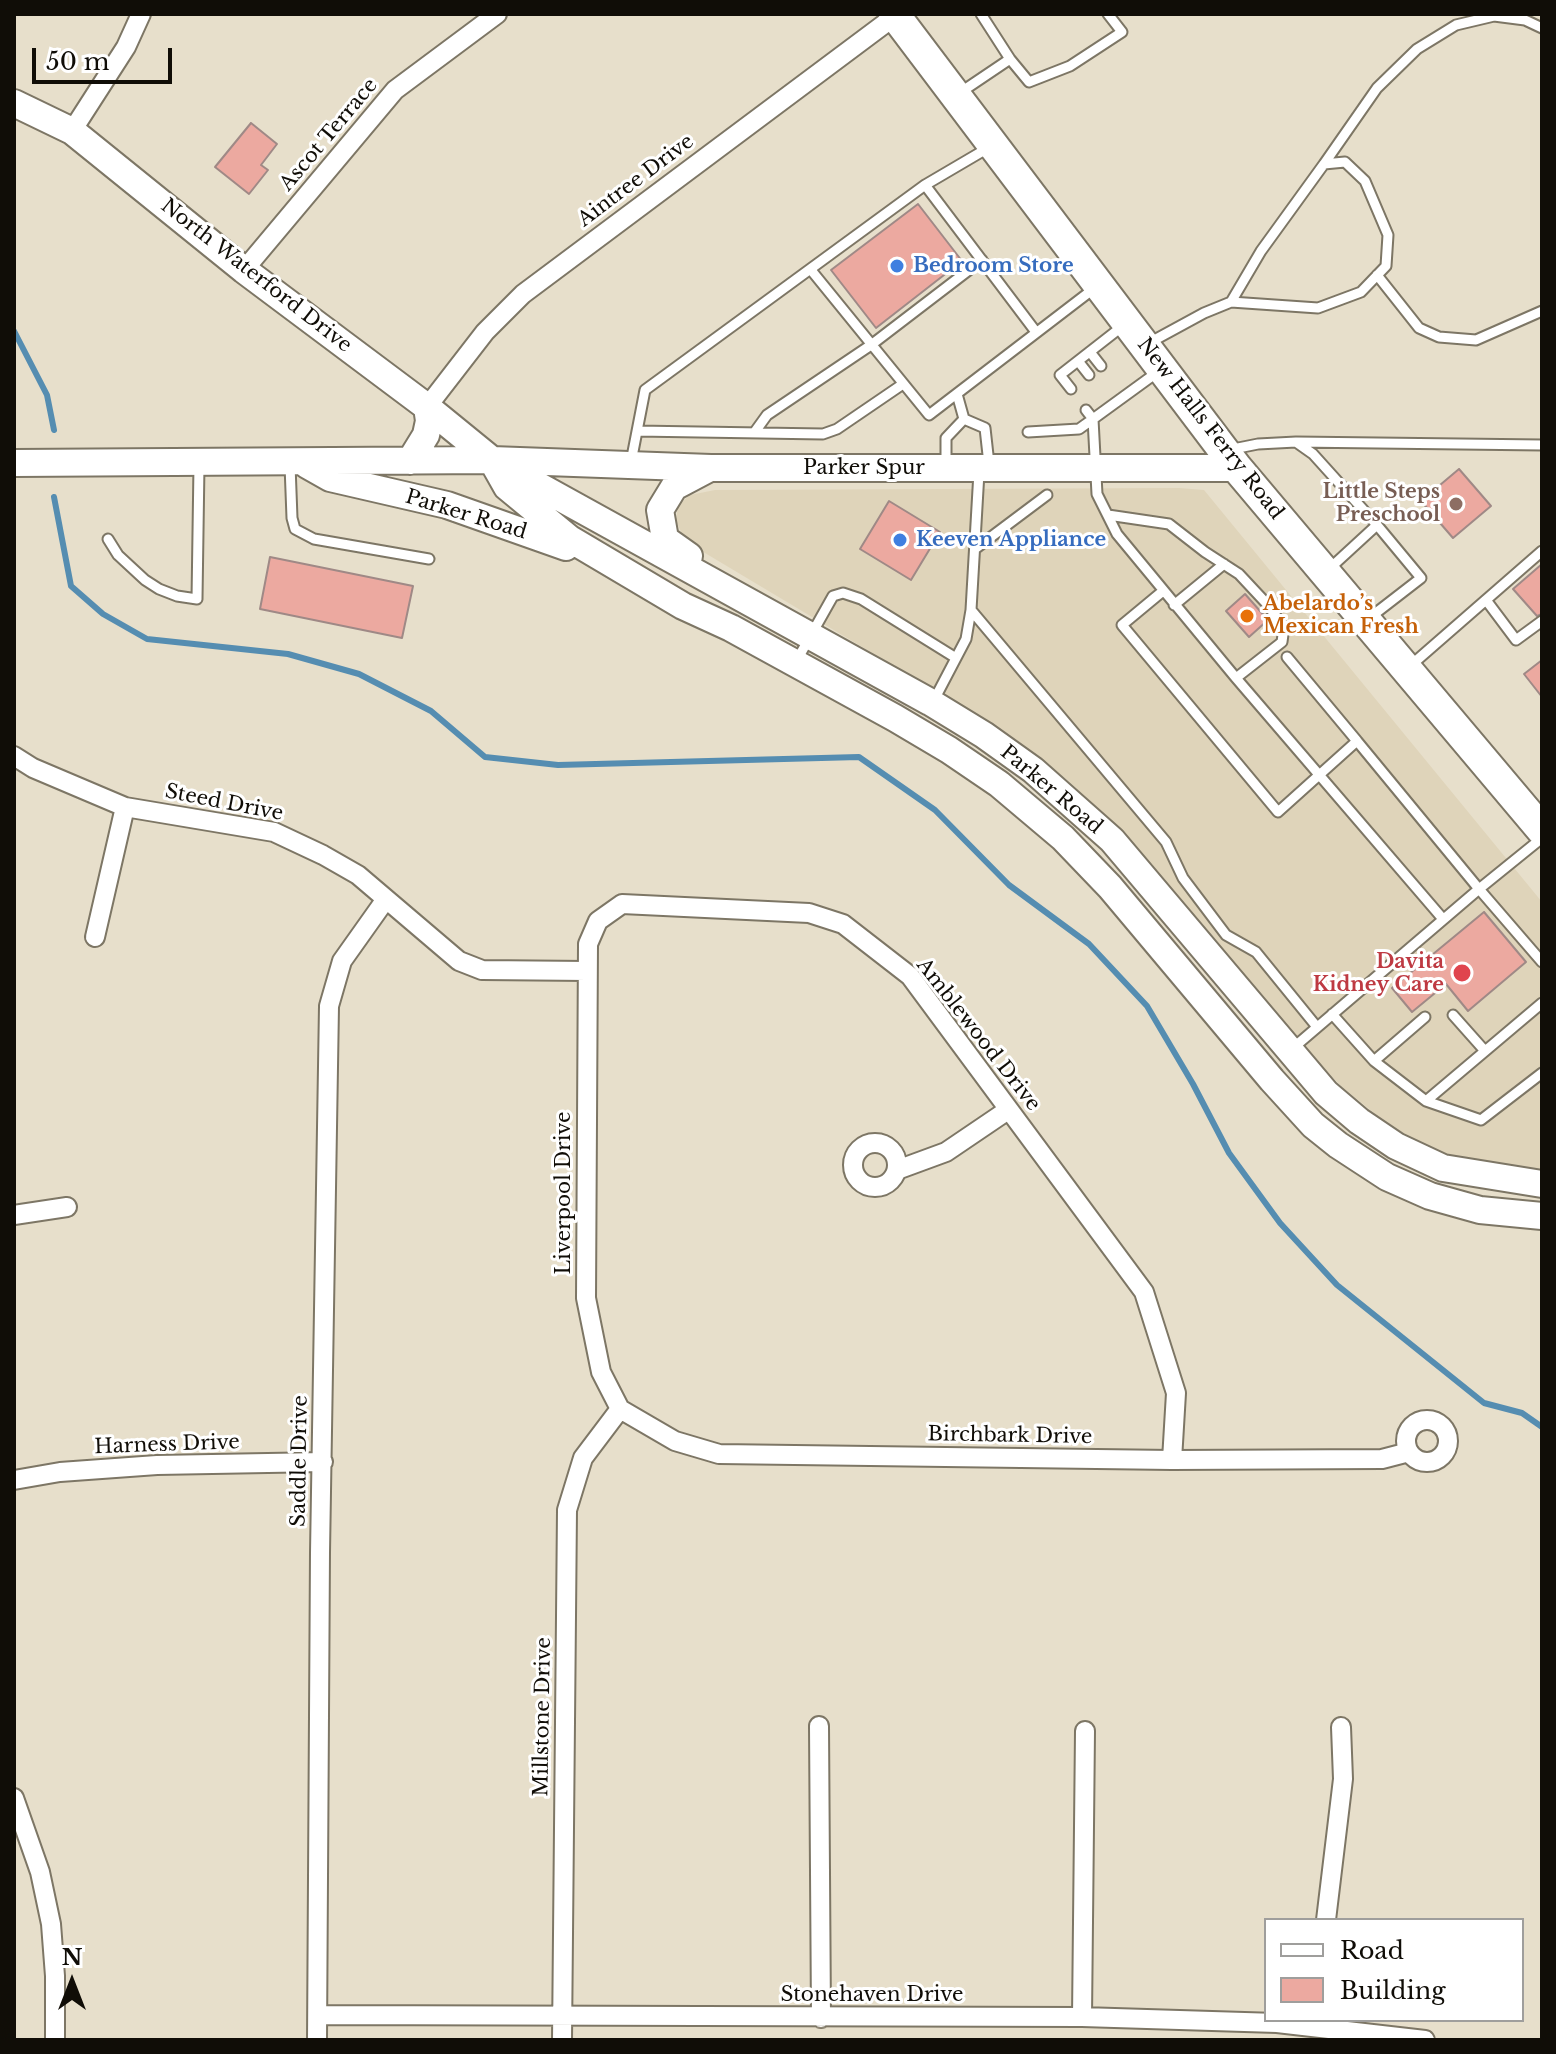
<!DOCTYPE html>
<html>
<head>
<meta charset="utf-8">
<style>
  body { margin:0 }
  #map { position:relative; width:1556px; height:2054px; overflow:hidden; background:#e7dfcb; font-family:"Libre Baskerville",serif }
  canvas { display:block }
  .frame { position:absolute; inset:0; border:16px solid #100d07; pointer-events:none }
  .legend { position:absolute; left:1264px; top:1918px; width:260px; height:104px; box-sizing:border-box; background:#fff; border:2px solid #9f9e9c; margin:0; padding:10px 14px; list-style:none; font-size:24px; color:#100d07 }
  .legend li { display:flex; align-items:center; gap:16px; height:40px }
  .legend b { width:40px; border:2px solid #9f9e9c }
  .north { position:absolute; left:32px; top:1942px; width:80px; height:80px; -webkit-text-stroke:6px #fff; paint-order:stroke; rotate:0deg; font-size:22px; font-weight:700; line-height:32px; text-align:center; color:#100d07 }
  .north::after { content:''; display:block; margin:auto; width:28px; height:36px; background:#100d07; clip-path:polygon(50% 0,100% 100%,50% 72%,0 100%) }
  .scale { position:absolute; left:32px; top:48px; width:140px; height:36px; box-sizing:border-box; border:4px solid #100d07; border-top:0; padding-left:10px; font-size:24px; line-height:28px; white-space:nowrap; color:#100d07; -webkit-text-stroke:6px #fff; paint-order:stroke }
</style>
</head>
<body>
<div id="map">
<canvas width="1556" height="2054"></canvas>
<div class="frame"></div>
<ul class="legend">
<li><b style="height:10px;background:#fff"></b>Road</li>
<li><b style="height:22px;background:#eca9a0"></b>Building</li>
</ul>
<div class="north">N</div>
<div class="scale">50 m</div>
</div>
<script>
const context = document.querySelector('canvas').getContext('2d');
context.lineJoin = 'round';
function fill(path, color) { context.fillStyle = color; context.fill(path, 'evenodd'); }
const toPath = rows => new Path2D(rows.map(r => 'M' + r).join(''));
function strokePath(path, color, width, dash) { context.strokeStyle = color; context.lineWidth = width; context.lineCap = dash ? 'butt' : 'round'; context.setLineDash(dash || []); context.stroke(path); }
function write(font, color, halo, rows, align = 'center') {
  context.font = font + ' "Libre Baskerville",serif'; context.lineWidth = 6; context.setLineDash([]); context.textBaseline = 'middle'; context.strokeStyle = halo; context.fillStyle = color; for (const [text, x, y, turn = 0] of rows) {
    context.save(); context.translate(x, y); context.rotate((+turn || 0) * Math.PI / 180); context.textAlign = isNaN(turn) ? turn : align; if (halo) context.strokeText(text, 0, 0); context.fillText(text, 0, 0); context.restore();
  }
}
fill(toPath([
  [1179,488,1204,490,1542,902,1542,1171,1451,1159,1417,1142,1379,1117,1342,1087,1317,1061,1118,826,1065,778,1001,730,700,550,683,536,676,521,678,505,690,495,715,490]
]), '#dfd4ba');
strokePath(toPath([
  [14,331,47,395,54,430],
  [54,497,71,586,103,614,147,639,288,654,359,674,431,711,485,757,558,765,859,757,935,810,1009,885,1089,944,1147,1006,1193,1084,1229,1153,1280,1223,1337,1285,1484,1403,1522,1413,1542,1427]
]), '#558db1', 6);
const building = toPath([
  [251,123,277,144,261,165,268,170,249,194,215,167,251,123],
  [918,204,962,261,876,328,831,270,918,204],
  [1459,469,1491,506,1453,538,1421,501,1459,469],
  [889,501,940,532,911,580,860,549,889,501],
  [270,557,413,586,402,638,260,609,270,557],
  [1542,564,1542,614,1537,616,1513,589,1542,564],
  [1245,594,1268,620,1249,637,1226,611,1245,594],
  [1542,660,1542,697,1524,674,1542,660],
  [1484,912,1526,962,1468,1011,1446,984,1412,1012,1392,988,1484,912]
]);
fill(building, '#eca9a0');
strokePath(building, '#9f8986', 2);
const lane = toPath([
  [1010,59,1029,82,1070,66,1122,32,1108,14],
  [961,92,1010,59,981,14],
  [1324,164,1377,88,1417,49,1456,25,1494,16,1525,20,1542,28],
  [925,185,1036,332],
  [811,270,929,415,1096,287],
  [1377,275,1419,328,1439,337,1476,340,1542,311],
  [1147,344,1204,313,1231,302,1318,308,1361,292,1386,266,1388,235,1365,181,1345,162,1324,164,1261,251,1231,302],
  [1090,352,1101,366],
  [1078,361,1089,375],
  [1159,371,1093,419,1097,494,1117,534,1236,678,1443,919],
  [1071,389,1060,375,1124,325],
  [957,394,964,419,985,428,989,464],
  [637,431,823,434,837,429,903,384],
  [1028,432,1079,429,1093,419,1086,410],
  [754,433,767,415,871,345,982,260],
  [1296,442,1542,445],
  [1228,450,1258,444,1296,442,1313,454,1377,525],
  [631,462,645,390,925,185,988,148],
  [946,464,946,438,964,419],
  [290,465,292,518,295,529,314,539,429,559],
  [979,472,971,610,1166,842,1183,878,1226,935,1256,952,1317,1027],
  [1108,515,1169,524,1205,552,1239,574,1267,604,1284,627,1282,642,1236,678],
  [108,539,118,555,145,580,159,589,177,596,197,599,199,465],
  [975,549,1047,495],
  [1328,570,1377,525,1421,578,1368,619],
  [1163,591,1122,625,1278,812,1357,741,1479,889,1293,1048],
  [1486,600,1516,640,1542,621],
  [1174,605,1224,564],
  [1287,657,1357,741],
  [797,660,833,596,843,593,861,599,956,658],
  [1409,667,1542,551],
  [933,702,966,639,971,610],
  [1542,838,1479,889,1542,962],
  [1332,1014,1374,1061,1426,1101,1481,1120,1542,1073],
  [1453,1015,1485,1051],
  [1374,1061,1425,1017],
  [1426,1101,1542,1003]
]);
const street = toPath([
  [72,131,126,47,141,14],
  [244,270,395,90,497,14],
  [427,407,485,332,523,294,895,16],
  [14,756,33,768,125,807,274,832,323,855,358,875,459,961,482,970,587,971],
  [95,937,125,807],
  '853 1165a22 22 0 1 1 44 0a22 22 0 1 1-44 0Z',
  [897,1170,946,1152,1008,1110],
  [14,1215,67,1207],
  [620,1409,601,1372,586,1298,588,944,598,921,622,904,809,913,843,924,910,976,1144,1292,1176,1393,1172,1460],
  [620,1409,675,1441,719,1454,1172,1460,1382,1459,1409,1452],
  '1406 1441a21 21 0 1 1 42 0a21 21 0 1 1-42 0Z',
  [14,1480,60,1472,157,1465,323,1462],
  [819,1726,821,2018],
  [14,1798,40,1872,51,1924,55,1976,55,2040],
  [1326,1920,1343,1779,1341,1727],
  [318,2015,1082,2017,1277,2023,1425,2040],
  [1082,2017,1085,1731],
  [317,2040,320,1552,329,1006,342,961,386,899],
  [562,2040,567,1510,583,1458,620,1409]
]);
const secondary = toPath([
  [14,103,72,131,244,270,427,407,492,460,930,702,984,735,1033,770,1112,840,1326,1093,1359,1121,1396,1146,1443,1168,1542,1184],
  [410,461,426,435,429,421,427,407],
  [14,463,492,460,711,468,1237,468],
  [494,464,507,487,570,539,683,606,731,628,895,718,949,750,999,784,1063,838,1110,887,1272,1080,1313,1125,1338,1145,1387,1177,1430,1196,1480,1210,1542,1216],
  [307,465,330,478,447,505,566,547],
  [689,556,665,539,660,510,674,487,708,469]
]);
const primary = toPath([
  [894,14,1237,468,1542,830]
]);
strokePath(lane, '#7d7665', 13);
strokePath(street, '#7d7665', 22);
strokePath(secondary, '#7d7665', 30);
strokePath(primary, '#7d7665', 34);
strokePath(lane, '#fff', 9);
strokePath(street, '#fff', 18);
strokePath(secondary, '#fff', 26);
strokePath(primary, '#fff', 30);
for (const [x, y, r, color] of [
  [897,266,8,"#3f7fe0"],
  [1456,504,8,"#8d6e63"],
  [900,540,8,"#3f7fe0"],
  [1247,616,8,"#e8710a"],
  [1462,973,10,"#e0444e"]
]) { const dot = new Path2D(); dot.arc(x, y, r, 0, 2 * Math.PI); context.fillStyle = color; context.fill(dot); strokePath(dot, '#fff', 3); }
write('20px', '#100d07', '#fff', [
  ["Ascot Terrace",329,135,-50],
  ["Aintree Drive",636,181,-37],
  ["North Waterford Drive",256,276,38],
  ["New Halls Ferry Road",1210,429,52],
  ["Parker Spur",864,468],
  ["Parker Road",466,515,17],
  ["Parker Road",1051,790,40],
  ["Steed Drive",224,803,11],
  ["Amblewood Drive",978,1035,52],
  ["Liverpool Drive",564,1193,-90],
  ["Birchbark Drive",1010,1436,1],
  ["Harness Drive",167,1445,-2],
  ["Saddle Drive",300,1461,-89],
  ["Millstone Drive",543,1717,-89],
  ["Stonehaven Drive",872,1995]
]);
write('bold 20px', '#366cbe', '#fff', [
  ["Bedroom Store",913,266],
  ["Keeven Appliance",916,540]
], 'left');
write('bold 20px', '#785e54', '#fff', [
  ["Little Steps",1440,492],
  ["Preschool",1440,515]
], 'right');
write('bold 20px', '#c56008', '#fff', [
  ["Abelardo’s",1263,604],
  ["Mexican Fresh",1263,627]
], 'left');
write('bold 20px', '#be3a42', '#fff', [
  ["Davita",1444,962],
  ["Kidney Care",1444,985]
], 'right');
</script>
</body>
</html>
